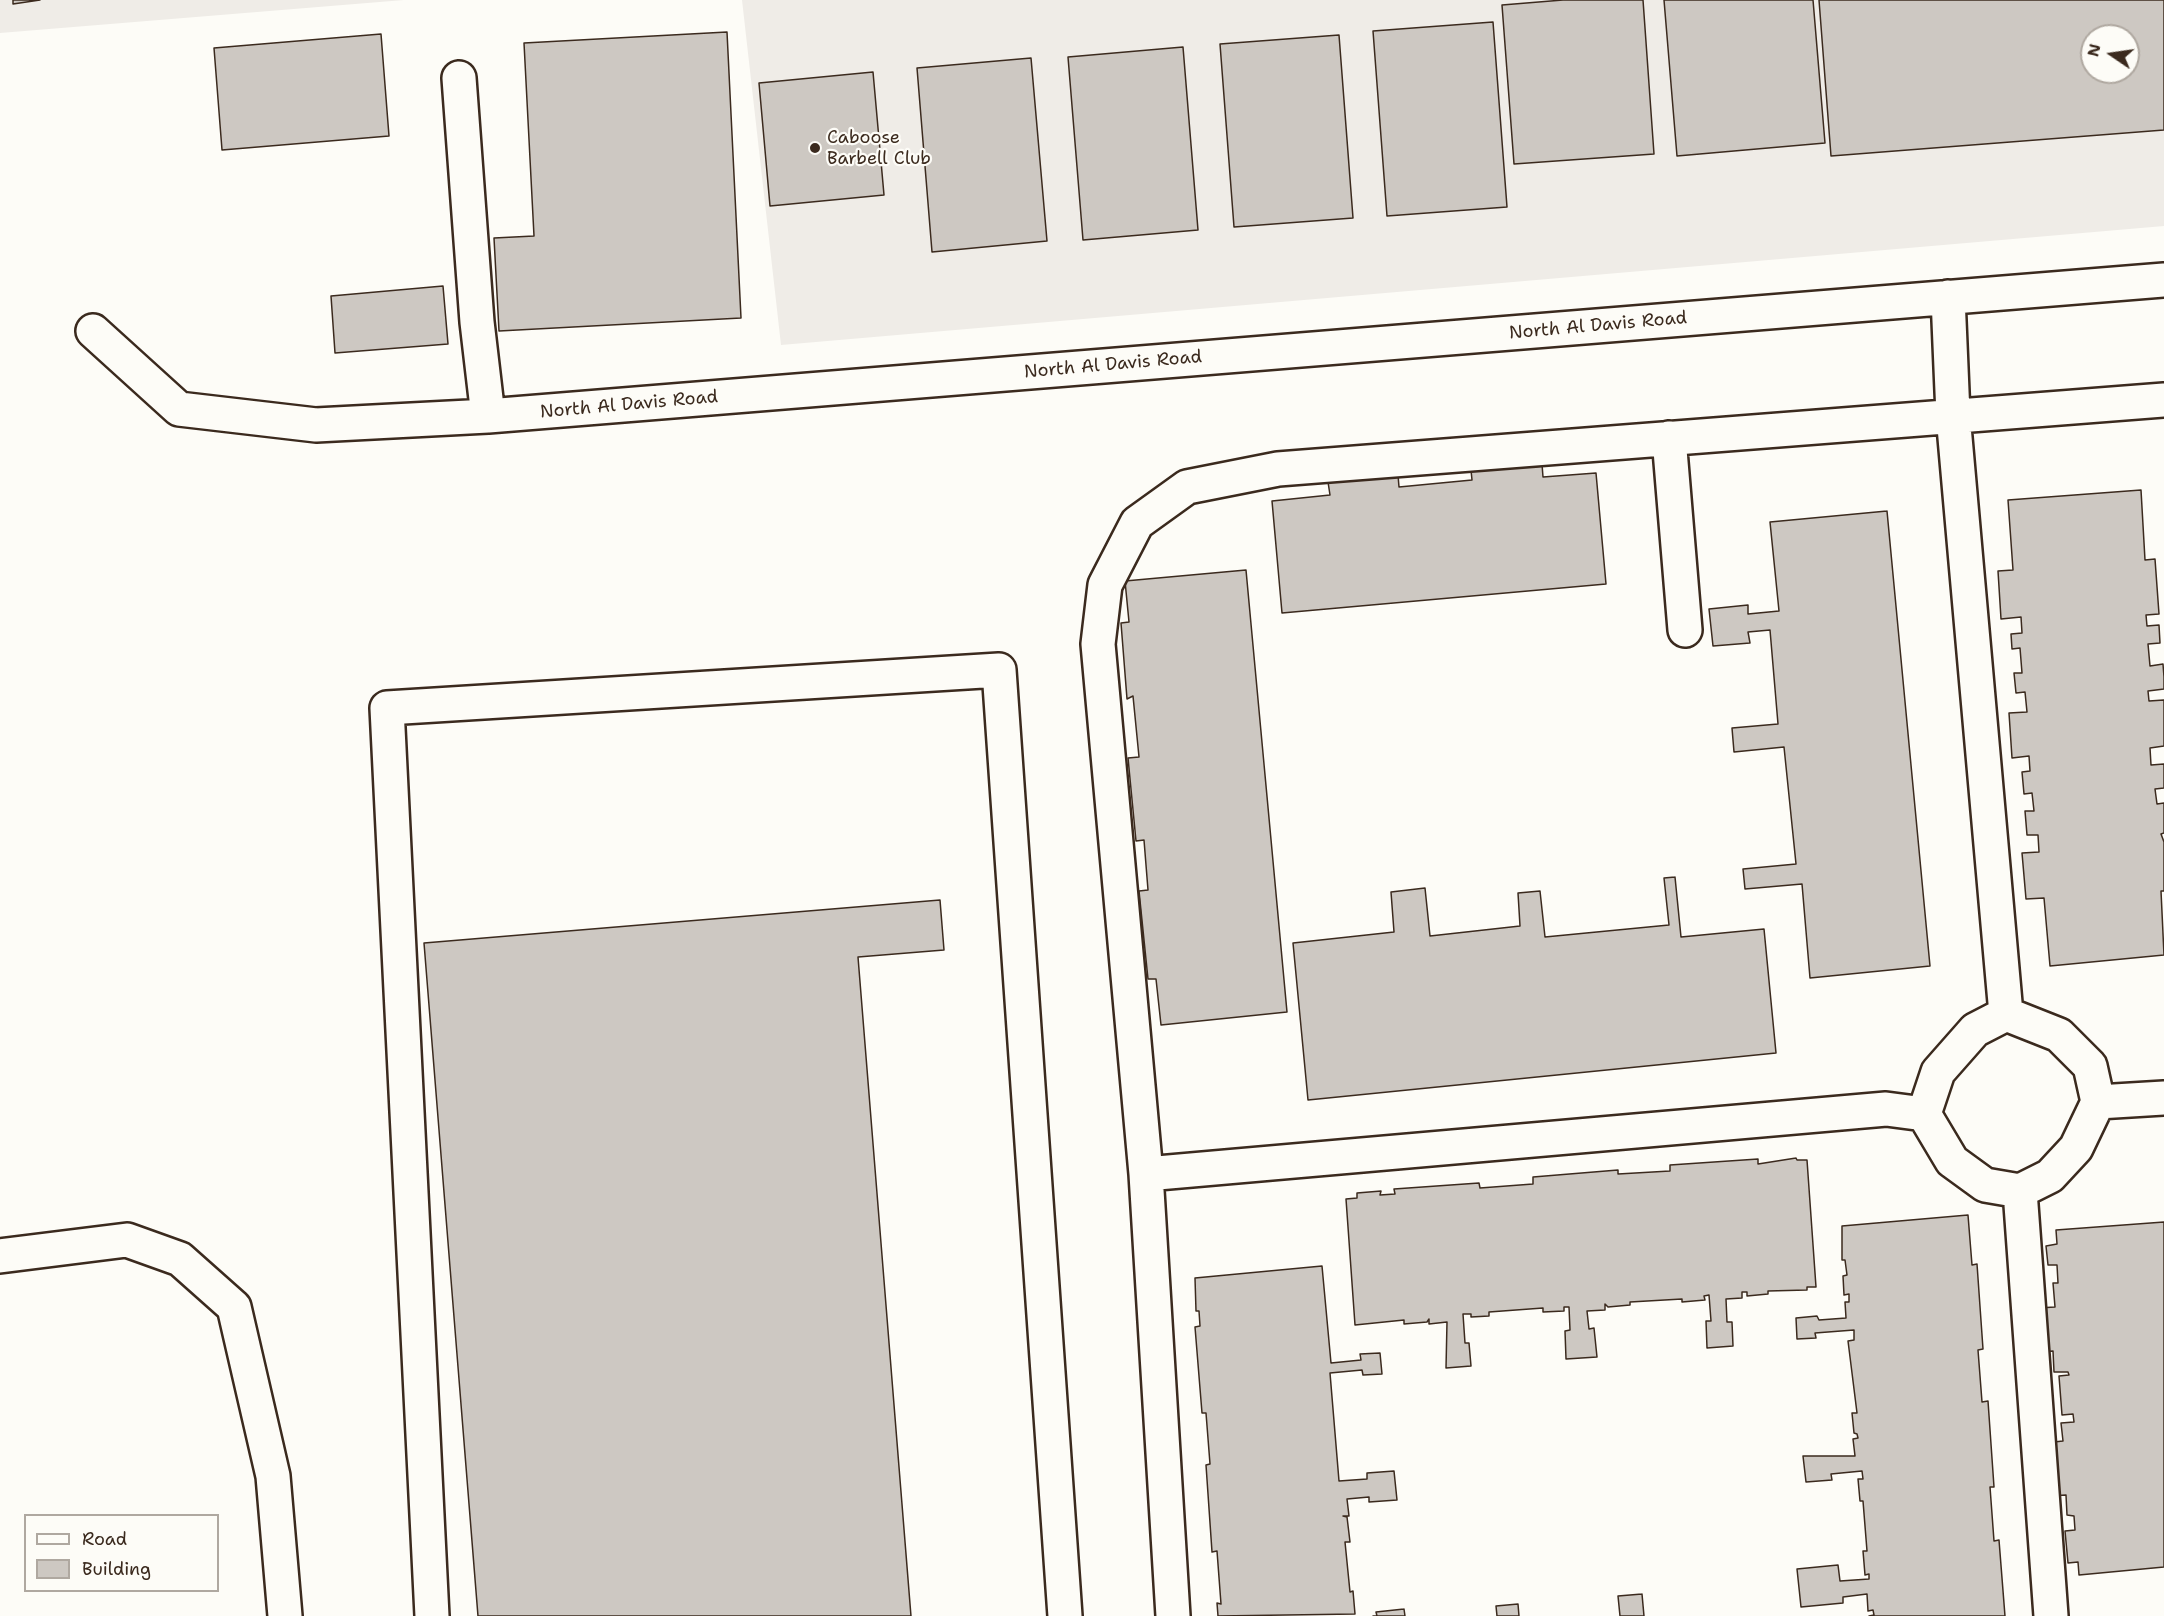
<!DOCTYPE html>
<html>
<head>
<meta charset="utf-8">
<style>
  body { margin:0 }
  #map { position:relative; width:2164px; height:1616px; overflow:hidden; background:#fdfcf7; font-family:"Shantell Sans",sans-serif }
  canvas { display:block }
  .legend { position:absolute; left:24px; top:1514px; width:195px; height:78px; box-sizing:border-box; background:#fdfcf7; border:2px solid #afa8a0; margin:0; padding:8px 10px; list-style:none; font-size:18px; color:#3b2a1e }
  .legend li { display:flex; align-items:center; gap:12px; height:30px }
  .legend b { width:30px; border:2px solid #afa8a0 }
  .north { position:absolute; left:2080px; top:24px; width:60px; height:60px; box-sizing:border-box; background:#fdfcf7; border:2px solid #afa8a0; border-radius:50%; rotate:283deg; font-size:16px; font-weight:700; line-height:24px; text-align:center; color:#3b2a1e }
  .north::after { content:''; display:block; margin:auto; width:21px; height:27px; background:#3b2a1e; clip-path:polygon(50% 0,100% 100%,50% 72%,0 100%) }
</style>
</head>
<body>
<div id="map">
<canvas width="2164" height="1616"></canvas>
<ul class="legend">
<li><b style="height:8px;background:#fdfcf7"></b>Road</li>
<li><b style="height:16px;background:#cdc8c2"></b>Building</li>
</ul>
<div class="north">N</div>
</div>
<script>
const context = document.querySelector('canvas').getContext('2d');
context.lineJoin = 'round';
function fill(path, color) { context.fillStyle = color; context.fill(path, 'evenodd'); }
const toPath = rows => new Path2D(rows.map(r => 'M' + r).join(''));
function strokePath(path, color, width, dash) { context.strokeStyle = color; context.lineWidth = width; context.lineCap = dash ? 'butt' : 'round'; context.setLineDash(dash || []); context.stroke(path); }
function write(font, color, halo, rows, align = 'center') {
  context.font = font + ' "Shantell Sans",sans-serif'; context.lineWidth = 4.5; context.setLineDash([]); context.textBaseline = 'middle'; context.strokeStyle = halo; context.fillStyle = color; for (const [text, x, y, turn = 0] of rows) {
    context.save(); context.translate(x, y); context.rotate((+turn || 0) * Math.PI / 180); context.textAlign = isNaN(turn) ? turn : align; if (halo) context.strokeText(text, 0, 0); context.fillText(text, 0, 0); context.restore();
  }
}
fill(toPath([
  [0,0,404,0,0,33],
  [742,0,2164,0,2164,226,781,345],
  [2092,36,2128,36,2128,72,2092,72]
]), '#efece7');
const building = toPath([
  [13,0,40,0,13,4,13,0],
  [1563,0,1643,0,1654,154,1514,164,1502,5,1563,0],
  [1664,0,1813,0,1825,143,1677,156,1664,0],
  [1819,0,2164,0,2164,130,1831,156,1819,0],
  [2092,36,2128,36,2128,72,2092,72,2092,36],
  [1493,22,1507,207,1387,216,1373,31,1493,22],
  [727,32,741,318,499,331,494,238,534,236,524,43,727,32],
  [381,34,389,136,222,150,214,48,381,34],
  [1339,35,1353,218,1234,227,1220,44,1339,35],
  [1183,47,1198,230,1083,240,1068,57,1183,47],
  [1031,58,1047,241,932,252,917,68,1031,58],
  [873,72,884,195,770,206,759,83,873,72],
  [443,286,448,344,335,353,331,296,443,286],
  [1542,464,1543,477,1596,473,1606,584,1282,613,1272,501,1330,495,1328,482,1398,475,1399,487,1472,480,1471,470,1542,464],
  [2141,490,2145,560,2155,559,2159,614,2146,615,2147,626,2159,625,2160,643,2148,644,2150,666,2163,664,2164,677,2164,689,2148,691,2149,701,2164,700,2164,746,2150,748,2151,765,2164,764,2164,788,2155,789,2157,804,2164,803,2164,833,2161,834,2164,842,2164,891,2161,891,2164,955,2050,966,2044,898,2026,899,2022,853,2039,852,2038,835,2027,835,2025,811,2034,811,2032,793,2024,794,2022,772,2030,771,2029,756,2012,758,2009,713,2027,712,2025,692,2016,693,2014,673,2022,673,2020,648,2012,649,2011,634,2022,633,2021,617,2001,619,1998,571,2013,570,2008,500,2141,490],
  [1887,511,1930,966,1810,978,1802,884,1745,889,1743,869,1796,864,1784,747,1734,752,1732,728,1778,724,1770,630,1748,632,1750,643,1713,646,1709,609,1748,605,1748,614,1779,611,1770,522,1887,511],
  [1246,570,1287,1012,1161,1025,1156,979,1148,979,1139,891,1148,890,1144,840,1136,841,1128,758,1139,757,1133,696,1127,699,1121,623,1129,622,1125,581,1246,570],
  [1675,877,1681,937,1764,929,1776,1053,1308,1100,1293,943,1394,932,1391,892,1425,888,1430,936,1520,926,1518,893,1540,891,1545,937,1669,925,1664,878,1675,877],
  [940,900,944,950,858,957,911,1616,478,1616,424,943,940,900],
  [1796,1158,1797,1160,1807,1160,1816,1287,1807,1287,1807,1290,1768,1291,1768,1294,1747,1296,1747,1292,1742,1292,1742,1298,1726,1299,1727,1322,1732,1322,1733,1346,1707,1348,1706,1321,1711,1321,1709,1295,1704,1296,1705,1300,1682,1302,1682,1299,1630,1302,1630,1305,1608,1307,1605,1304,1605,1310,1587,1311,1589,1329,1594,1328,1597,1357,1566,1359,1565,1331,1570,1330,1569,1307,1564,1307,1564,1311,1543,1312,1543,1308,1489,1312,1489,1316,1471,1317,1471,1314,1463,1314,1465,1343,1469,1343,1471,1366,1446,1368,1447,1322,1429,1324,1429,1319,1427,1322,1404,1324,1404,1320,1355,1325,1346,1199,1357,1198,1357,1193,1381,1191,1380,1195,1395,1194,1394,1189,1479,1183,1480,1188,1533,1184,1533,1177,1618,1170,1618,1174,1670,1171,1670,1165,1758,1159,1758,1164,1796,1158],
  [1968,1215,1972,1265,1977,1264,1983,1349,1978,1350,1982,1402,1988,1401,1994,1487,1990,1487,1994,1541,1999,1540,2005,1616,1869,1616,1874,1615,1873,1610,1868,1611,1867,1594,1843,1597,1843,1603,1801,1607,1797,1569,1838,1565,1840,1581,1869,1579,1869,1574,1865,1575,1863,1551,1867,1551,1863,1501,1860,1501,1858,1479,1863,1479,1862,1471,1831,1474,1832,1480,1806,1482,1803,1456,1855,1456,1853,1439,1858,1438,1857,1434,1854,1433,1852,1413,1857,1413,1848,1341,1854,1340,1854,1330,1815,1333,1816,1338,1797,1339,1796,1318,1817,1316,1819,1320,1846,1318,1845,1302,1849,1302,1849,1294,1844,1295,1843,1276,1847,1275,1845,1260,1842,1260,1842,1226,1968,1215],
  [2164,1222,2164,1567,2079,1575,2078,1562,2068,1563,2065,1531,2075,1530,2074,1516,2067,1515,2066,1495,2050,1496,2045,1443,2063,1441,2061,1423,2074,1422,2073,1414,2062,1415,2059,1376,2069,1375,2068,1372,2054,1372,2053,1351,2041,1352,2038,1308,2055,1307,2053,1283,2058,1283,2057,1265,2048,1265,2046,1246,2057,1244,2056,1230,2164,1222],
  [1322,1266,1331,1363,1361,1360,1360,1354,1380,1353,1382,1374,1363,1375,1362,1370,1330,1373,1339,1481,1367,1479,1367,1473,1394,1471,1397,1500,1369,1502,1369,1497,1347,1499,1349,1516,1343,1516,1347,1517,1350,1542,1345,1542,1350,1592,1353,1591,1355,1614,1218,1616,1217,1603,1221,1604,1217,1551,1212,1552,1206,1465,1210,1464,1206,1413,1202,1413,1195,1327,1200,1326,1199,1311,1196,1311,1195,1278,1322,1266],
  [1642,1594,1644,1616,1620,1616,1618,1596,1642,1594],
  [1518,1604,1519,1616,1497,1616,1496,1606,1518,1604],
  [1404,1609,1405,1616,1373,1616,1377,1616,1376,1612,1404,1609]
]);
fill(building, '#cdc8c2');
strokePath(building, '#3b2a1e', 1.5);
const minor = toPath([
  [459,78,477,322,488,416],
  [1948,297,1953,415,2006,1014],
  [93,331,179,409,316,425,488,416,2164,280],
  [1669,438,1685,630],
  [2006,1014,2059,1035,2090,1066,2098,1102,2076,1148,2050,1176,2020,1191,1985,1185,1952,1161,1924,1114,1938,1072,1975,1030,2006,1014],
  [2098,1102,2164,1098],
  [1924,1114,1886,1109,1146,1174,1098,644,1105,585,1137,523,1187,487,1278,469,2164,400],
  [1146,1174,1173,1616],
  [2020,1191,2051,1616],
  [0,1256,127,1240,180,1259,234,1307,273,1476,285,1616],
  [432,1616,387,708,999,670,1065,1616]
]);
strokePath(minor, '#3b2a1e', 38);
strokePath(minor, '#fdfcf7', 33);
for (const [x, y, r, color] of [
  [815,148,6,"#3b2a1e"]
]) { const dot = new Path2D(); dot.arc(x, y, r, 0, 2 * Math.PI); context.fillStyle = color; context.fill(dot); strokePath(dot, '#fdfcf7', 2); }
write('18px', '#3b2a1e', '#fdfcf7', [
  ["Caboose",827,138],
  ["Barbell Club",827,159]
], 'left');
write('18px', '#3b2a1e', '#fdfcf7', [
  ["North Al Davis Road",1598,326,-5],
  ["North Al Davis Road",1113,365,-5],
  ["North Al Davis Road",629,405,-5]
]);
</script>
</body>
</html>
